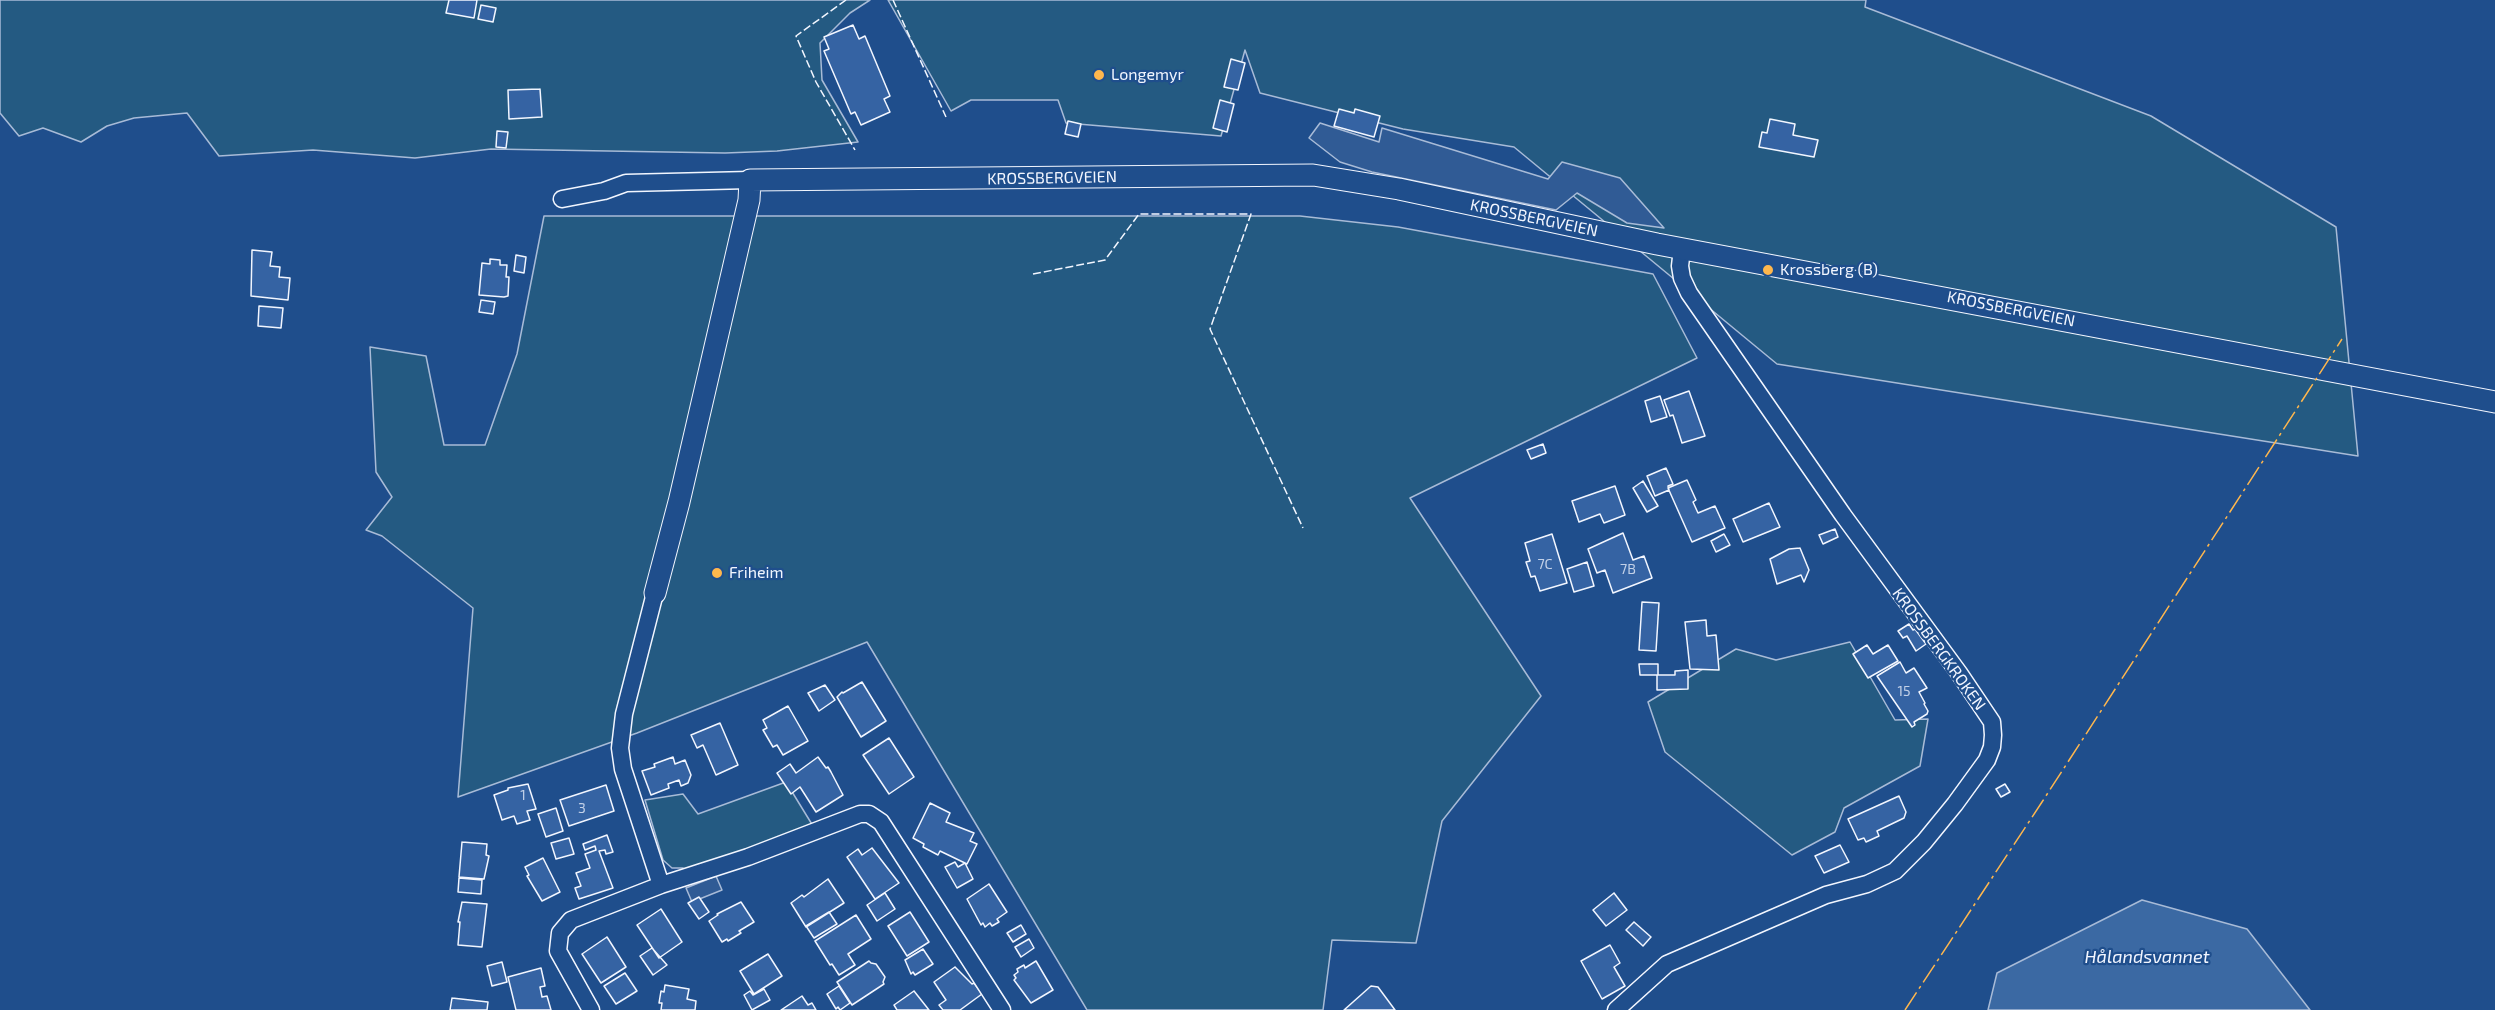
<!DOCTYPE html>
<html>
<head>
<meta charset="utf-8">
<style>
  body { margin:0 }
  canvas { display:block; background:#1f4e8c }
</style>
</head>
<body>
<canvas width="2495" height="1010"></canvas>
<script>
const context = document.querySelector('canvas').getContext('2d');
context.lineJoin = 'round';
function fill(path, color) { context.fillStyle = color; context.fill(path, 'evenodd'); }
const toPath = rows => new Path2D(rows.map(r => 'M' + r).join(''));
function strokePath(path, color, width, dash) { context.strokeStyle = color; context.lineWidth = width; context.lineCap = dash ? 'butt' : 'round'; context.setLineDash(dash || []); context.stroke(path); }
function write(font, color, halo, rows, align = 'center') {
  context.font = font + ' "Exo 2",sans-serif'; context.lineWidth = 4.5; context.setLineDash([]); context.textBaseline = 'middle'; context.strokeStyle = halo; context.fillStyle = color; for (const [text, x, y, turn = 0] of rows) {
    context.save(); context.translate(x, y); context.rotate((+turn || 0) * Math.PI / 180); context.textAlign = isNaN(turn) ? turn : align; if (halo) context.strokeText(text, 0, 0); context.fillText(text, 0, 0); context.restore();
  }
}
const green = toPath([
  [0,0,870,0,850,13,820,43,822,80,858,142,777,151,725,153,491,149,415,158,313,150,219,156,187,113,134,118,107,126,81,142,43,128,19,136,0,113,0,0],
  [888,0,1866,0,1865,7,2151,116,2336,227,2358,456,1777,364,1514,147,1403,129,1260,93,1245,50,1221,136,1066,123,1058,100,971,100,951,111,888,0],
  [544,216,1300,216,1398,227,1653,274,1697,358,1410,498,1541,696,1442,821,1416,943,1332,940,1323,1010,1087,1010,867,642,637,733,458,797,473,608,382,536,366,530,392,497,376,472,370,347,426,356,444,445,485,445,517,354,544,216],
  [1850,642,1895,720,1928,719,1920,766,1844,808,1835,832,1792,855,1665,752,1648,702,1736,649,1776,660,1850,642],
  [786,782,813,826,684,873,683,868,672,868,663,860,645,800,683,794,698,814,786,782]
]);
fill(green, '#245a82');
strokePath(green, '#a8bbd7', 1.5);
const parking = toPath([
  [1320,123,1379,142,1382,128,1548,179,1562,162,1620,178,1664,228,1627,223,1577,193,1556,210,1372,172,1340,162,1309,138,1320,123],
  [716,876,722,890,692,902,686,888,716,876]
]);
fill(parking, '#305b95');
strokePath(parking, '#a8bbd7', 1.5);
const water = toPath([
  [2142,900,2247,929,2310,1010,1988,1010,1997,973,2142,900]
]);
fill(water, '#3b69a3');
strokePath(water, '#a8bbd7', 1.5);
const building = toPath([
  [449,0,477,0,474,18,446,13,449,0],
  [481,5,496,8,493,22,478,19,481,5],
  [853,25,859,39,865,36,890,96,884,99,890,112,861,125,855,112,851,114,824,51,829,49,824,37,853,25],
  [1231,59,1245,63,1238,90,1224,87,1231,59],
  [540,89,542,117,509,119,508,90,540,89],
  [1220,100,1234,104,1227,132,1213,128,1220,100],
  [1339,109,1354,113,1355,109,1380,116,1374,137,1334,126,1339,109],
  [1770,119,1795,124,1793,135,1818,140,1814,157,1759,147,1762,132,1767,133,1770,119],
  [1068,121,1081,124,1078,137,1065,134,1068,121],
  [497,131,508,132,506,148,496,147,497,131],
  [252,250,272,252,270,266,280,267,279,277,290,278,288,300,251,296,252,250],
  [516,255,526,257,524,273,514,271,516,255],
  [490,259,500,260,500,265,507,265,506,277,509,277,508,296,504,297,479,295,482,263,490,264,490,259],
  [481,300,495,302,493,314,479,312,481,300],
  [259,306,283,308,281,328,258,326,259,306],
  [1689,391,1705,436,1682,443,1673,415,1670,416,1664,400,1689,391],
  [1660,396,1667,417,1651,422,1645,401,1660,396],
  [1543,444,1546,453,1531,459,1527,450,1543,444],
  [1666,468,1673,484,1668,486,1669,490,1655,496,1647,476,1666,468],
  [1687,480,1696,500,1693,502,1698,513,1715,506,1725,528,1692,542,1668,488,1687,480],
  [1643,481,1658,506,1647,512,1633,488,1643,481],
  [1615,486,1625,515,1604,523,1600,514,1579,522,1572,501,1615,486],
  [1769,503,1780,527,1743,542,1733,519,1769,503],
  [1835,529,1838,537,1823,544,1819,535,1835,529],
  [1623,533,1633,560,1644,556,1652,578,1613,593,1605,570,1597,573,1588,549,1623,533],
  [1552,534,1567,583,1540,591,1535,576,1531,577,1526,562,1530,561,1525,543,1552,534],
  [1724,534,1730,545,1716,552,1711,541,1724,534],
  [1800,548,1809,570,1804,582,1801,575,1777,584,1770,559,1789,549,1800,548],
  [1587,562,1594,586,1574,592,1567,569,1587,562],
  [1642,602,1659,603,1656,651,1639,650,1642,602],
  [1706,620,1707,636,1716,635,1719,670,1690,669,1685,622,1706,620],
  [1909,624,1913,630,1915,629,1926,644,1916,651,1907,636,1903,638,1898,631,1909,624],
  [1867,645,1873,654,1888,645,1898,661,1868,678,1853,654,1867,645],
  [1900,662,1906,673,1914,668,1927,688,1919,692,1925,703,1924,704,1928,711,1927,714,1914,722,1915,725,1912,727,1877,676,1900,662],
  [1639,664,1658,664,1658,675,1640,675,1639,664],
  [1688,670,1688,689,1657,690,1657,675,1675,675,1675,671,1688,670],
  [862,682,886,721,861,737,837,697,842,692,843,693,862,682],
  [825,685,835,700,819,711,808,693,825,685],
  [788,706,808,741,783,755,777,745,773,747,763,730,767,728,763,720,788,706],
  [720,723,738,765,716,775,703,745,697,748,691,735,720,723],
  [889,738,914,777,889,794,863,755,889,738],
  [673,757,675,764,685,760,691,775,688,783,681,786,679,780,668,784,669,788,651,795,642,771,655,767,654,764,673,757],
  [818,757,826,768,828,767,831,772,843,795,816,812,800,787,791,794,777,773,790,764,796,773,818,757],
  [528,784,536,809,527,811,530,820,517,824,514,816,502,820,494,795,508,790,508,788,528,784],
  [2005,784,2010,792,2001,797,1996,789,2005,784],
  [606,785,614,811,569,826,560,800,606,785],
  [1899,796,1906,812,1904,818,1877,831,1879,836,1866,842,1864,838,1858,840,1848,819,1899,796],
  [930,803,950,813,946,822,974,833,970,841,977,844,967,864,940,851,938,855,923,847,924,844,913,838,930,803],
  [556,808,563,831,546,837,538,814,556,808],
  [607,835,613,852,606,854,605,850,599,851,613,888,579,899,575,888,581,886,576,873,590,868,585,854,596,850,595,846,585,850,583,844,607,835],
  [569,838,574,854,556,859,551,843,569,838],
  [462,842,487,844,486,855,489,856,484,879,459,877,462,842],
  [1840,845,1849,862,1824,873,1815,856,1840,845],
  [872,848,899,883,875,899,847,857,858,849,862,855,872,848],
  [543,858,560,892,542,901,527,876,529,875,525,867,543,858],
  [955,862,958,867,965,863,973,879,957,888,945,867,955,862],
  [459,878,482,880,481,894,458,892,459,878],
  [828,879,844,903,806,927,791,903,802,895,804,897,828,879],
  [989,884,1007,912,997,919,999,922,992,926,990,923,985,927,983,923,981,925,967,899,989,884],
  [885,893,895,909,877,921,867,905,885,893],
  [1614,893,1627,910,1606,926,1593,910,1614,893],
  [699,897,709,912,699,919,688,903,699,897],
  [462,902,487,904,482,947,458,945,460,922,458,922,462,902],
  [741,902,754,922,739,931,741,933,728,941,727,939,722,942,709,921,718,915,717,914,741,902],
  [661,909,682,942,659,958,637,925,661,909],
  [829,912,837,924,814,938,806,926,829,912],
  [910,912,929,942,907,956,888,926,910,912],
  [856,915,871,939,848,954,855,965,839,975,832,964,830,965,815,941,856,915],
  [1634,922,1651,937,1643,946,1626,930,1634,922],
  [1021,925,1026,934,1013,942,1007,933,1021,925],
  [607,937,626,967,601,983,582,954,607,937],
  [1029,939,1034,948,1021,957,1015,947,1029,939],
  [1610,945,1620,963,1614,967,1625,986,1602,999,1581,961,1610,945],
  [652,948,667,965,653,975,640,956,652,948],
  [923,949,933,964,915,975,913,972,911,974,905,960,923,949],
  [768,954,782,976,754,994,740,971,768,954],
  [869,961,871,963,876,964,885,977,883,982,884,984,852,1005,837,982,869,961],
  [1036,961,1053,990,1031,1003,1014,980,1016,978,1014,975,1018,972,1017,969,1024,965,1025,968,1036,961],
  [502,962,507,982,492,986,487,966,502,962],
  [955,967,972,984,974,983,982,994,960,1010,943,1010,939,1005,946,1000,934,982,955,967],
  [541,968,545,986,540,987,542,997,547,996,551,1010,516,1010,508,977,541,968],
  [625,973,637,991,616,1004,604,986,625,973],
  [665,985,689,989,687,999,696,1001,695,1010,661,1010,662,1003,659,1003,661,991,664,992,665,985],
  [839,986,850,1003,840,1010,838,1007,836,1009,827,994,839,986],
  [1371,986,1378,987,1395,1010,1344,1010,1371,986],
  [764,989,770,1000,752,1010,744,995,750,991,753,995,764,989],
  [914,991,929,1010,897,1010,894,1005,914,991],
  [802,996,808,1005,812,1003,816,1010,781,1010,802,996],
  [452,998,488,1002,487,1010,450,1010,452,998]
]);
fill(building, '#3563a3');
strokePath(building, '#f2f6ff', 1.5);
const minor = toPath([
  [562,199,604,191,626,183,750,180],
  [655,593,624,714,620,748,623,769,661,885],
  [591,1010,558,951,560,933,571,920,661,885,748,857,860,814,869,814,881,822,1002,1010],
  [1616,1010,1667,964,1826,895,1867,884,1895,871,1924,842,1955,804,1987,760,1992,747,1993,735,1992,722,1959,673,1843,515,1689,293,1682,278,1680,266,1682,249]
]);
const tertiary = toPath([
  [655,593,679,502,749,200,750,180,1313,175,1399,189,1657,244,2495,402]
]);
strokePath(minor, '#f2f6ff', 19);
strokePath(tertiary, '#f2f6ff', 23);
strokePath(minor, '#1f4e8c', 16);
strokePath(tertiary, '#1f4e8c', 21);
strokePath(toPath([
  [846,0,796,36,816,82,855,150],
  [893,0,946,117],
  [1033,274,1105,260,1139,214,1251,214,1210,329,1303,528]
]), '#f2f6ff', 1.5, [8, 3]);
strokePath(toPath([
  [1905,1010,2042,802,2342,339]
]), '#ffb74d', 1.5, [21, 4.5, 3, 4.5]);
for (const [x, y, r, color] of [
  [1099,75,6,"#ffb74d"],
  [1768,270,6,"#ffb74d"],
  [717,573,6,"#ffb74d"]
]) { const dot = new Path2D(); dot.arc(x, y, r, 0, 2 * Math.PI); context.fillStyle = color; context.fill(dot); strokePath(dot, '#1f4e8c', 2); }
write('14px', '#c3d1e8', null, [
  ["7C",1545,564],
  ["7B",1628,569],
  ["15",1904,691],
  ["1",523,795],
  ["3",582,808]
]);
write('16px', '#f2f6ff', '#1f4e8c', [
  ["Longemyr",1111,75],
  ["Krossberg (B)",1780,270],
  ["Friheim",729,573]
], 'left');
write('16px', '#f2f6ff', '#1f4e8c', [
  ["KROSSBERGVEIEN",1052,178,-1],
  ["KROSSBERGVEIEN",1534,218,12],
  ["KROSSBERGVEIEN",2011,309,11],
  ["KROSSBERGKROKEN",1939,649,54]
]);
write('italic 18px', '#f2f6ff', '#1f4e8c', [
  ["Hålandsvannet",2147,957]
]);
</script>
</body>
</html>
